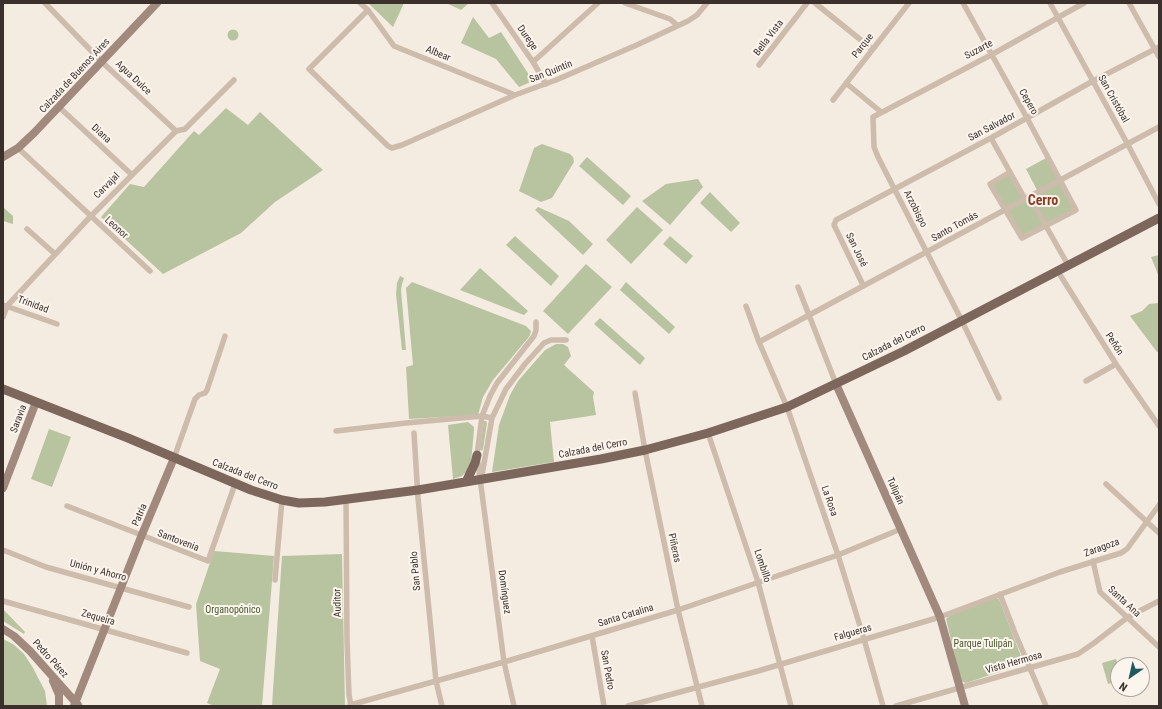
<!DOCTYPE html>
<html>
<head>
<meta charset="utf-8">
<style>
  body { margin:0 }
  #map { position:relative; width:1162px; height:709px; overflow:hidden; background:#f4ebe1; font-family:"Roboto Condensed",sans-serif }
  canvas { display:block }
  .frame { position:absolute; inset:0; border:4px solid #3b302b; pointer-events:none }
  .north { position:absolute; left:1110px; top:657px; width:40px; height:40px; box-sizing:border-box; background:#fbf5ee; border:1px solid #aea6a0; border-radius:50%; rotate:214deg; font-size:11px; font-weight:700; line-height:16px; text-align:center; color:#3b302b }
  .north::after { content:''; display:block; margin:auto; width:14px; height:18px; background:#1f5a5e; clip-path:polygon(50% 0,100% 100%,50% 72%,0 100%) }
</style>
</head>
<body>
<div id="map">
<canvas width="1162" height="709"></canvas>
<div class="frame"></div>
<div class="north">N</div>
</div>
<script>
const context = document.querySelector('canvas').getContext('2d');
context.lineJoin = 'round';
function fill(path, color) { context.fillStyle = color; context.fill(path, 'evenodd'); }
const toPath = rows => new Path2D(rows.map(r => 'M' + r).join(''));
function strokePath(path, color, width, dash) { context.strokeStyle = color; context.lineWidth = width; context.lineCap = dash ? 'butt' : 'round'; context.setLineDash(dash || []); context.stroke(path); }
function write(font, color, halo, rows, align = 'center') {
  context.font = font + ' "Roboto Condensed",sans-serif'; context.lineWidth = 4; context.setLineDash([]); context.textBaseline = 'middle'; context.strokeStyle = halo; context.fillStyle = color; for (const [text, x, y, turn = 0] of rows) {
    context.save(); context.translate(x, y); context.rotate((+turn || 0) * Math.PI / 180); context.textAlign = isNaN(turn) ? turn : align; if (halo) context.strokeText(text, 0, 0); context.fillText(text, 0, 0); context.restore();
  }
}
fill(toPath([
  [368,3,404,3,393,27],
  [446,3,469,3,461,10],
  [473,17,489,38,501,32,533,81,519,87,496,59,461,43],
  '227.5 35a5.5 5.5 0 1 1 11 0a5.5 5.5 0 1 1-11 0Z',
  [226,108,248,125,260,112,323,170,275,202,241,233,163,274,101,217,130,184,144,187,194,131,199,135],
  [542,144,570,154,573,157,574,162,552,198,541,202,519,191,534,148],
  [587,157,631,196,623,205,579,166],
  [1046,158,1074,209,1023,236,992,184,1009,175,1022,198,1037,190,1026,169],
  [698,179,703,187,670,225,642,201,666,184],
  [710,192,740,223,731,232,700,203],
  [3,207,13,216,13,224,3,221],
  [538,207,569,221,593,244,583,255,535,210],
  [637,207,663,230,631,264,606,240],
  [515,236,559,276,551,286,506,245],
  [670,236,693,256,686,264,663,244],
  [1159,255,1159,277,1151,257],
  [586,264,612,287,568,334,543,311],
  [480,268,528,311,524,315,460,290],
  [400,276,404,278,402,284,401,290,406,350,402,350,396,294,397,283],
  [412,282,526,326,531,331,530,335,528,338,493,380,483,397,478,415,409,419,406,367,413,365,406,288],
  [626,282,675,327,669,334,620,290],
  [1159,303,1159,352,1157,352,1130,316,1142,311,1149,304],
  [600,318,645,358,640,365,594,324],
  [556,344,563,344,568,347,571,356,564,365,594,392,593,397,596,415,550,422,554,462,492,472,499,425,510,395,518,381,545,350],
  [484,421,486,421,487,423,483,449,482,451,480,449],
  [468,422,474,427,474,430,471,463,467,471,462,476,453,479,448,425],
  [49,429,71,437,52,487,31,479],
  [214,551,274,556,262,706,214,706,207,703,220,669,200,661,196,604],
  [342,554,345,706,272,706,282,556],
  [995,598,999,599,1022,659,1020,665,966,683,961,681,946,619,949,616],
  [3,609,25,632,24,634,3,621],
  [3,639,13,644,24,654,33,668,45,691,47,706,3,706],
  [1116,659,1118,665,1118,681,1108,684,1102,663]
]), '#b8c4a0');
strokePath(toPath([
  [45,3,102,62,176,131],
  [360,3,368,10,394,46,515,95],
  [492,3,533,62,546,84],
  [625,3,670,19,677,25],
  [815,3,872,49],
  [963,3,1027,118,1076,210,1022,238,990,184,1010,172],
  [1050,3,1127,143,1159,204],
  [1129,3,1159,57],
  [368,10,309,69,388,146,392,148,402,145,515,95,556,80,639,44,688,21,697,15,707,3],
  [533,62,598,3],
  [759,65,807,3],
  [846,83,881,112],
  [833,100,909,3],
  [59,107,131,174],
  [991,138,1025,199],
  [18,148,150,271],
  [1029,196,1068,265],
  [27,229,55,254],
  [1057,270,1116,364,1159,426],
  [863,285,834,225,836,220,991,138,1093,81,1159,47],
  [798,287,836,384],
  [3,305,57,324],
  [746,306,759,342,787,407,838,555,864,639,883,706],
  [3,317,7,306,90,217,176,131,185,129,234,80],
  [759,342,1159,127],
  [1086,381,1116,364],
  [635,393,645,450,678,610,702,706],
  [999,398,962,321,878,157,874,147,873,117,991,55,1084,3],
  [336,431,406,423,482,416,492,418],
  [414,433,418,498,436,681,442,706],
  [708,433,758,582,791,706],
  [174,458,195,399,199,395,205,393,207,390,225,336],
  [482,475,492,418,506,389,525,364,544,343,551,340,566,340],
  [1106,484,1159,533],
  [346,499,347,640,349,695,351,706],
  [67,506,208,561,235,484],
  [3,550,46,567,189,607],
  [1093,561,1100,592,1159,647],
  [275,580,282,500],
  [1000,594,1015,633,1046,706],
  [3,601,187,653],
  [592,636,604,706],
  [350,705,504,662,678,610,838,555,901,529],
  [514,706,504,662,477,455,482,416,490,396,497,383,534,336,536,330,536,322],
  [628,706,758,671,940,617,1060,572,1121,553,1127,549,1159,505],
  [896,706,1078,654,1094,643,1128,617,1159,601]
]), '#cdbbac', 5.5);
strokePath(toPath([
  [3,157,18,148,34,133,157,3],
  [836,384,940,617,965,706],
  [3,488,36,402],
  [3,629,14,636,30,651,78,705],
  [53,681,59,695,59,706],
  [74,706,141,537,174,458]
]), '#a18a7d', 8);
strokePath(toPath([
  [3,389,128,438,251,490,282,500,299,503,325,502,418,490,601,459,645,450,708,433,787,407,904,351,1159,218],
  [466,482,475,463,477,455]
]), '#7d675c', 9);
write('10px', '#3b302b', '#fbf5ee', [
  ["Durege",527,38,55],
  ["Bella Vista",769,38,-53],
  ["Parque",863,46,-52],
  ["Suzarte",979,50,-28],
  ["Albear",438,54,22],
  ["San Quintín",551,72,-22],
  ["Calzada de Buenos Aires",75,76,-47],
  ["Agua Dulce",133,78,43],
  ["San Cristóbal",1113,99,61],
  ["Cepero",1028,102,60],
  ["San Salvador",992,127,-28],
  ["Diana",101,134,43],
  ["Carvajal",107,186,-45],
  ["Arzobispo",915,209,63],
  ["Santo Tomás",955,227,-29],
  ["Leonor",116,228,42],
  ["San José",856,250,64],
  ["Trinidad",33,305,20],
  ["Calzada del Cerro",894,343,-27],
  ["Peñón",1114,344,57],
  ["Saravia",19,419,-69],
  ["Calzada del Cerro",593,449,-11],
  ["Calzada del Cerro",245,475,21],
  ["Tulipán",895,491,66],
  ["La Rosa",829,501,71],
  ["Patria",140,515,-67],
  ["Santovenia",178,541,21],
  ["Piñeras",674,548,78],
  ["Zaragoza",1102,548,-20],
  ["Lombillo",762,566,72],
  ["Unión y Ahorro",98,571,15],
  ["San Pablo",416,571,-95],
  ["Domínguez",504,592,82],
  ["Santa Ana",1124,602,43],
  ["Auditor",338,603,-91],
  ["Santa Catalina",626,616,-17],
  ["Zequeira",98,618,16],
  ["Falgueras",853,633,-16],
  ["Pedro Pérez",50,659,48],
  ["Vista Hermosa",1014,663,-16],
  ["San Pedro",607,670,80]
]);
write('10px', '#4a5a2e', '#fbf5ee', [
  ["Organopónico",233,610],
  ["Parque Tulipán",983,644]
]);
write('bold 14px', '#8c3b22', '#fbf5ee', [
  ["Cerro",1043,201]
]);
</script>
</body>
</html>
